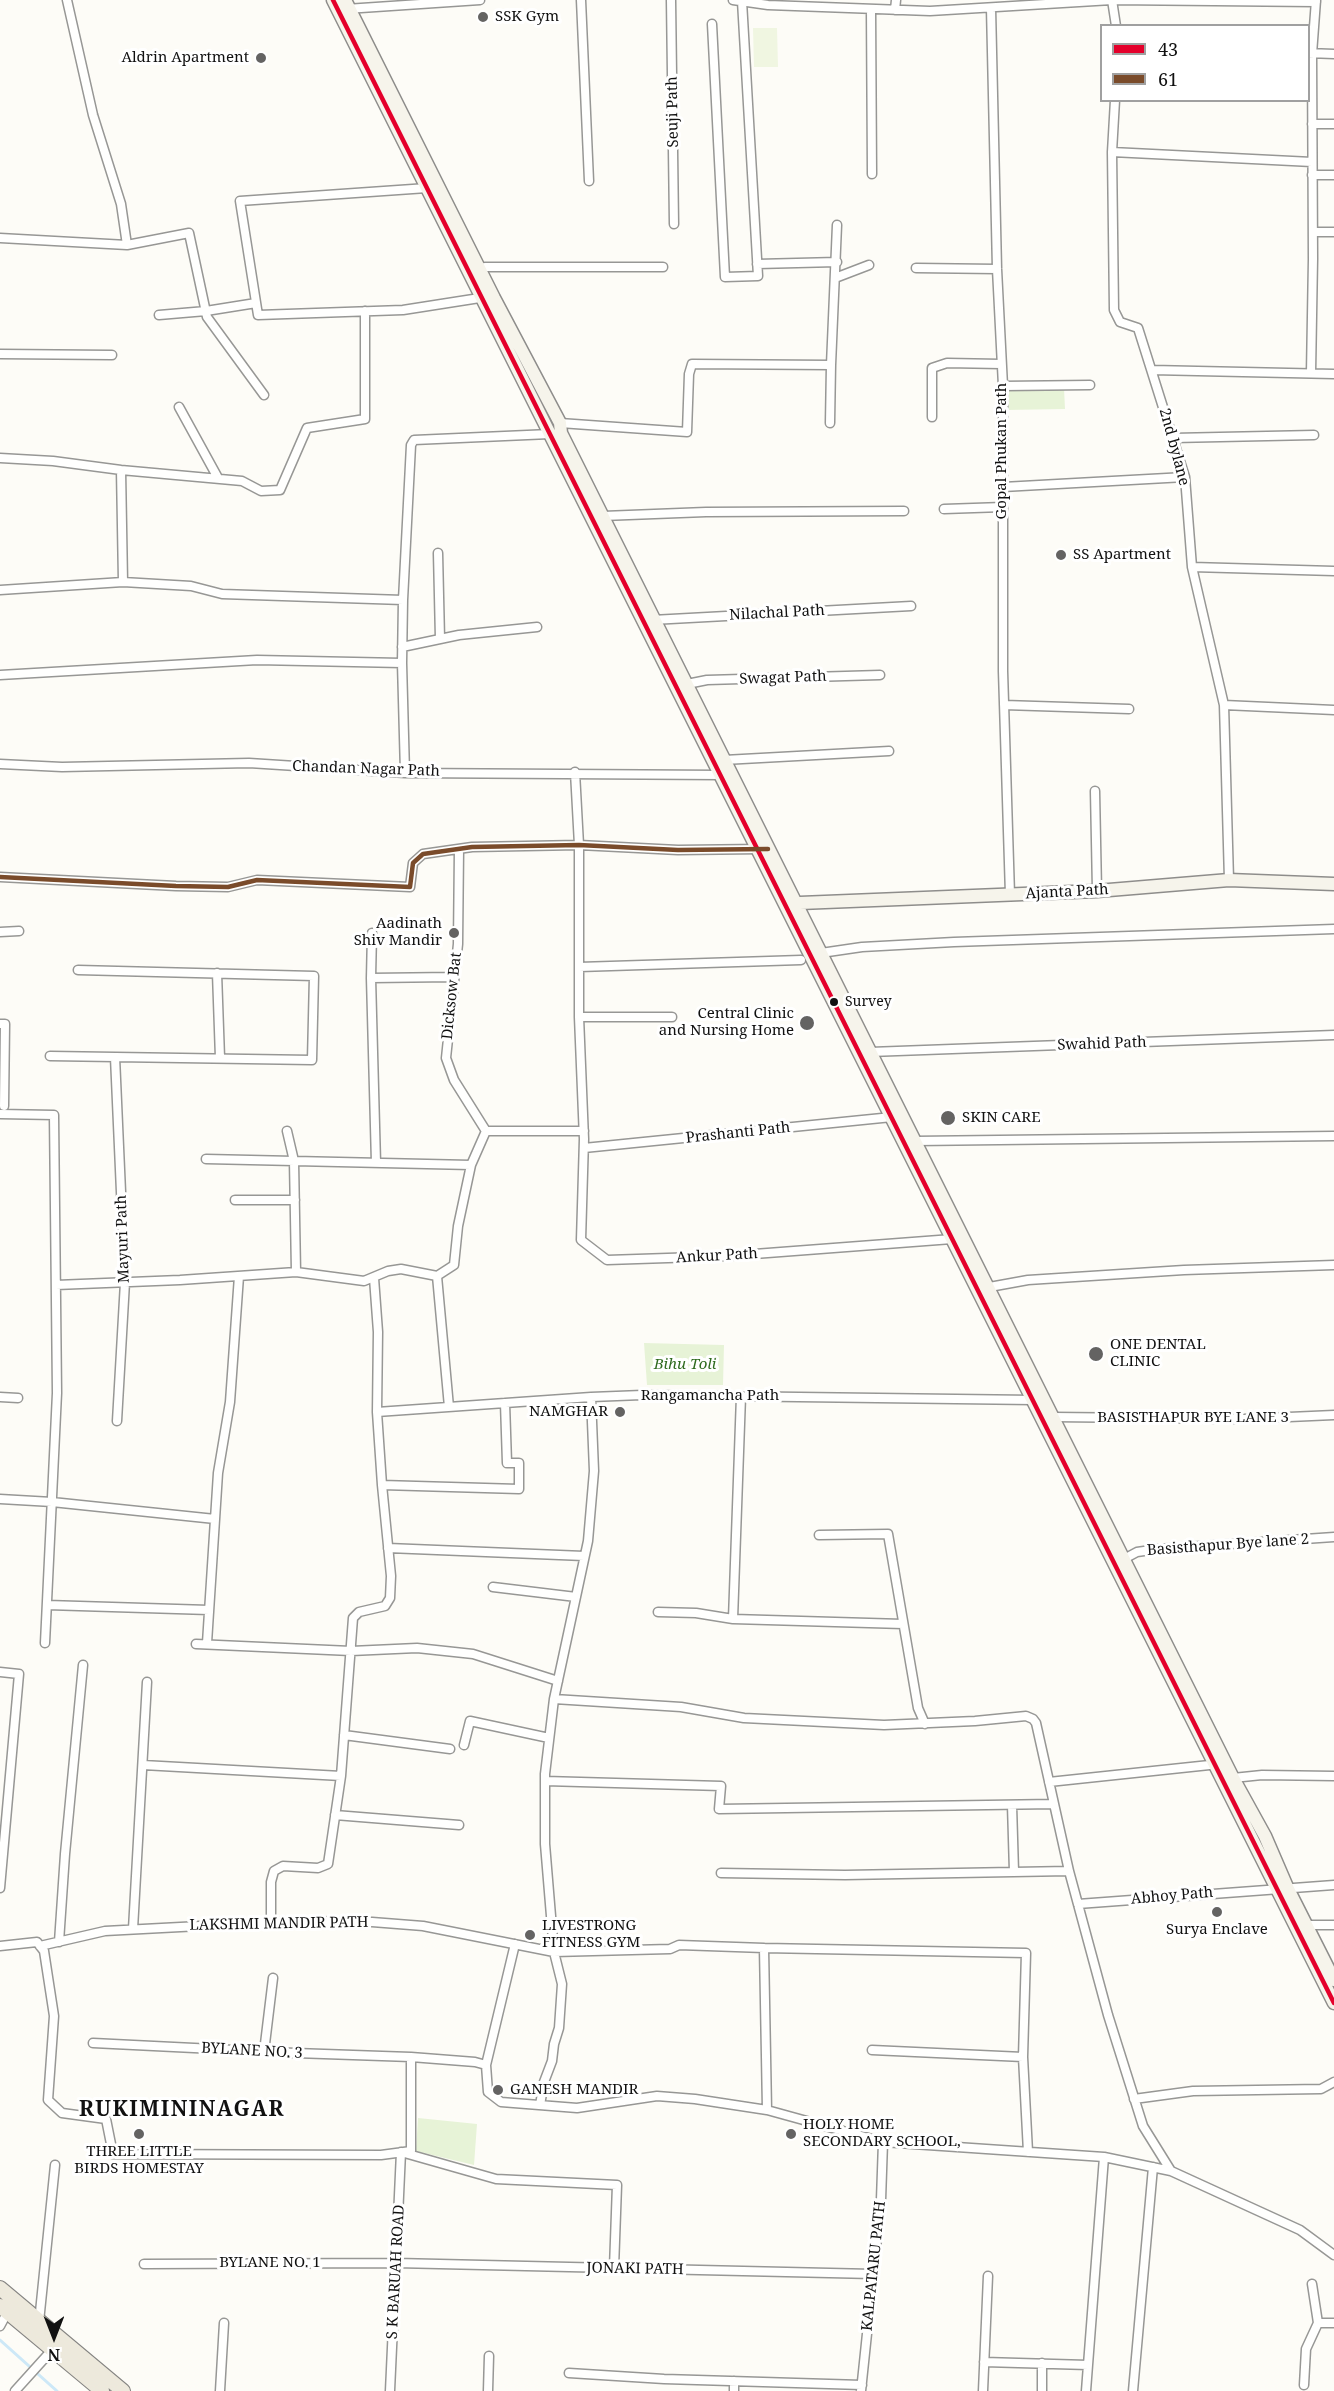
<!DOCTYPE html>
<html>
<head>
<meta charset="utf-8">
<style>
  body { margin:0 }
  #map { position:relative; width:1334px; height:2391px; overflow:hidden; background:#fdfcf7; font-family:"Noto Serif",serif }
  canvas { display:block }
  .legend { position:absolute; left:1100px; top:24px; width:210px; height:78px; box-sizing:border-box; background:#fff; border:2px solid #a0a0a0; margin:0; padding:8px 10px; list-style:none; font-size:18px; color:#111 }
  .legend li { display:flex; align-items:center; gap:12px; height:30px }
  .legend b { width:30px; border:2px solid #a0a0a0 }
  .north { position:absolute; left:24px; top:2307px; width:60px; height:60px; -webkit-text-stroke:4px #fff; paint-order:stroke; rotate:180deg; font-size:16px; font-weight:700; line-height:24px; text-align:center; color:#111 }
  .north::after { content:''; display:block; margin:auto; width:21px; height:27px; background:#111; clip-path:polygon(50% 0,100% 100%,50% 72%,0 100%) }
</style>
</head>
<body>
<div id="map">
<canvas width="1334" height="2391"></canvas>
<ul class="legend">
<li><b style="height:8px;background:#e4002b"></b>43</li>
<li><b style="height:8px;background:#7a4b2a"></b>61</li>
</ul>
<div class="north">N</div>
</div>
<script>
const context = document.querySelector('canvas').getContext('2d');
context.lineJoin = 'round';
function fill(path, color) { context.fillStyle = color; context.fill(path, 'evenodd'); }
const toPath = rows => new Path2D(rows.map(r => 'M' + r).join(''));
function strokePath(path, color, width, dash) { context.strokeStyle = color; context.lineWidth = width; context.lineCap = dash ? 'butt' : 'round'; context.setLineDash(dash || []); context.stroke(path); }
function write(font, color, halo, rows, align = 'center') {
  context.font = font + ' "Noto Serif",serif'; context.lineWidth = 6; context.setLineDash([]); context.textBaseline = 'middle'; context.strokeStyle = halo; context.fillStyle = color; for (const [text, x, y, turn = 0] of rows) {
    context.save(); context.translate(x, y); context.rotate((+turn || 0) * Math.PI / 180); context.textAlign = isNaN(turn) ? turn : align; if (halo) context.strokeText(text, 0, 0); context.fillText(text, 0, 0); context.restore();
  }
}
fill(toPath([
  [1064,388,1065,409,1006,410,1006,389],
  [644,1343,724,1345,723,1385,647,1385],
  [418,2118,477,2124,474,2165,416,2151]
]), '#e7f3d7');
fill(toPath([
  [753,28,777,28,778,67,754,67]
]), '#f0f6e1');
strokePath(toPath([
  [0,2340,57,2391]
]), '#cde8f7', 3);
const street = toPath([
  [67,0,93,115,121,204,127,245],
  [581,0,589,181],
  [671,0,674,224],
  [733,0,768,5,930,11,1112,0,1316,2],
  [1112,0,1116,26],
  [991,8,997,269,1003,386,1003,671,1010,895],
  [346,9,480,0],
  [871,9,872,174],
  [895,10,896,0],
  [712,24,725,277,758,276,742,1],
  [1308,53,1334,54],
  [1115,100,1112,152,1114,310,1120,322,1138,328,1185,477,1192,567,1224,705,1229,880],
  [1312,124,1334,124],
  [1112,152,1312,162],
  [1312,175,1334,175],
  [427,188,240,201,258,315,403,310,486,297],
  [1313,232,1334,232],
  [0,238,127,245,189,233,207,317,264,395],
  [757,264,837,262],
  [485,267,663,267],
  [916,268,997,269],
  [835,278,869,265],
  [159,315,206,311,256,303],
  [0,354,112,355],
  [831,365,837,225],
  [1152,370,1334,374],
  [1311,373,1313,259,1312,54,1316,0],
  [1003,386,1090,385],
  [179,407,218,478],
  [932,417,932,368,947,363,1001,364],
  [560,423,687,432,689,374,692,364,831,365,830,423],
  [1173,438,1314,435],
  [0,458,53,461,121,470,242,481,261,491,280,490,307,428,365,419,365,311],
  [121,470,123,582],
  [1003,487,1185,477],
  [944,509,1003,507],
  [603,516,706,512,904,511],
  [438,553,440,639],
  [1192,567,1334,571],
  [0,590,123,582,191,586,222,594,403,600,402,663,405,773],
  [403,600,411,445,414,440,550,434],
  [652,620,911,606],
  [402,647,459,635,537,627],
  [0,675,257,660,402,663],
  [687,684,707,680,880,675],
  [1004,705,1129,709],
  [1224,705,1334,710],
  [724,760,889,751],
  [0,764,62,767,249,763,405,773,722,775],
  [575,772,579,845,579,1017,584,1139,581,1240,607,1260,728,1256,952,1239],
  [1095,791,1097,891],
  [459,849,458,944,446,1058,454,1080,486,1131],
  [0,877,176,886,228,887,257,880,410,887,413,863,423,854,472,847,579,845,678,850,762,849],
  [0,932,19,931],
  [821,953,862,947,954,942,1334,929],
  [579,967,801,960],
  [217,973,220,1058],
  [371,978,372,933],
  [579,1017,672,1017],
  [0,1024,5,1024,4,1106],
  [870,1052,1334,1035],
  [50,1056,312,1060,314,976,78,970],
  [115,1057,125,1282,117,1421],
  [0,1114,54,1115,57,1393,45,1643],
  [287,1131,294,1161,296,1272],
  [486,1131,584,1131],
  [915,1141,1334,1136],
  [584,1148,892,1117],
  [206,1159,471,1165],
  [376,1163,371,978,453,977],
  [235,1200,295,1200],
  [437,1276,449,1407],
  [56,1285,180,1280,296,1272,364,1281,388,1271,401,1269,437,1276,454,1265,458,1226,471,1165,486,1131],
  [984,1288,1028,1280,1184,1270,1334,1265],
  [741,1396,733,1619,903,1624],
  [0,1397,18,1398],
  [377,1412,591,1397,642,1395,1034,1400],
  [1053,1417,1244,1419,1334,1415],
  [382,1485,519,1489,519,1463,507,1463,505,1403],
  [0,1499,52,1502,215,1519],
  [819,1535,888,1534,918,1708,925,1724],
  [388,1548,584,1556],
  [1124,1559,1137,1552,1158,1549,1334,1537],
  [493,1587,576,1597],
  [47,1605,209,1610],
  [658,1612,696,1613,733,1619],
  [207,1643,218,1473,230,1402,239,1276],
  [196,1644,351,1651,417,1648,473,1654,558,1681],
  [0,1672,19,1674,0,1888],
  [554,1699,681,1707,744,1718,884,1725,975,1721,1026,1716,1033,1719,1036,1723,1069,1871,1108,2015,1143,2126,1171,2171],
  [344,1735,450,1749],
  [464,1745,470,1721,549,1738],
  [143,1765,341,1776],
  [1233,1778,1262,1775,1334,1776],
  [545,1781,721,1786,719,1809,1054,1804],
  [1049,1782,1219,1764],
  [1012,1805,1014,1872],
  [335,1815,459,1825],
  [721,1873,845,1875,1069,1871],
  [1078,1904,1334,1885],
  [271,1922,271,1882,274,1871,283,1866,318,1868,328,1864,341,1776,353,1618,359,1612,385,1606,390,1598,391,1576,382,1485,377,1412,378,1332,374,1278],
  [1307,1925,1334,1925],
  [133,1929,147,1682],
  [59,1942,65,1854,83,1665],
  [0,1946,37,1942,44,1951,54,2016,48,2100,62,2113,106,2119,113,2154,381,2155,411,2151,411,2057,475,2062,486,2065,488,2092,501,2102,577,2108,657,2096,695,2099,767,2110,883,2142,1104,2157,1171,2171,1300,2230,1334,2255],
  [40,1946,105,1931,294,1921,372,1922,423,1926,554,1952,670,1949,679,1945,764,1948],
  [93,2043,295,2053,411,2057],
  [872,2050,1023,2057],
  [264,2052,273,1978],
  [486,2065,515,1944],
  [1134,2099,1193,2091,1321,2089,1334,2082],
  [540,2105,544,2082,552,2061,554,2044,559,2028,562,1984,554,1952,545,1844,545,1774,554,1699,588,1541,594,1471,591,1397],
  [767,2110,764,1948,1026,1953,1023,2057,1028,2152],
  [144,2264,396,2263,873,2274],
  [1312,2284,1318,2323],
  [39,2322,55,2165],
  [0,2326,7,2313],
  [984,2362,1088,2365],
  [569,2373,664,2379,862,2385],
  [1304,2385,1306,2349,1318,2323,1334,2323],
  [15,2391,52,2350],
  [220,2391,224,2323],
  [390,2391,401,2152,496,2179,617,2185,614,2268],
  [488,2391,489,2356],
  [734,2391,734,2381],
  [861,2391,881,2200,883,2142],
  [983,2391,988,2276],
  [1042,2391,1042,2363],
  [1086,2391,1104,2157],
  [1133,2391,1153,2167]
]);
const secondary = toPath([
  [333,0,1334,2003],
  [345,0,494,298,560,423,561,433,1233,1778,1265,1836,1287,1887,1334,1980],
  [790,902,800,903,1097,891,1229,880,1334,884]
]);
const primary = toPath([
  [0,2288,123,2391],
  [0,2306,102,2391]
]);
strokePath(street, '#979795', 11);
strokePath(secondary, '#8e8d8b', 15);
strokePath(primary, '#858482', 16);
strokePath(street, '#fffffe', 8);
strokePath(secondary, '#f6f4eb', 12);
strokePath(primary, '#ede9dc', 14);
strokePath(toPath([
  [333,0,1334,2003]
]), '#e4002b', 4.5);
strokePath(toPath([
  [0,877,176,886,228,887,257,880,410,887,413,863,423,854,472,847,579,845,678,850,768,849]
]), '#7a4b2a', 4.5);
for (const [x, y, r, color] of [
  [483,17,6,"#646362"],
  [261,58,6,"#646362"],
  [1061,555,6,"#646362"],
  [454,933,6,"#646362"],
  [834,1002,5,"#111"],
  [807,1023,8,"#646362"],
  [948,1118,8,"#646362"],
  [1096,1354,8,"#646362"],
  [620,1412,6,"#646362"],
  [1217,1912,6,"#646362"],
  [530,1935,6,"#646362"],
  [498,2090,6,"#646362"],
  [139,2134,6,"#646362"],
  [791,2134,6,"#646362"]
]) { const dot = new Path2D(); dot.arc(x, y, r, 0, 2 * Math.PI); context.fillStyle = color; context.fill(dot); strokePath(dot, '#fff', 2); }
write('14px', '#111', '#fff', [
  ["Survey",845,1002]
], 'left');
write('15px', '#111', '#fff', [
  ["SSK Gym",495,17],
  ["Aldrin Apartment",249,58,"right"],
  ["SS Apartment",1073,555],
  ["Aadinath",442,924,"right"],
  ["Shiv Mandir",442,941,"right"],
  ["Central Clinic",794,1014,"right"],
  ["and Nursing Home",794,1031,"right"],
  ["SKIN CARE",962,1118],
  ["ONE DENTAL",1110,1345],
  ["CLINIC",1110,1362],
  ["NAMGHAR",608,1412,"right"],
  ["LIVESTRONG",542,1926],
  ["FITNESS GYM",542,1943],
  ["Surya Enclave",1217,1930,"center"],
  ["GANESH MANDIR",510,2090],
  ["HOLY HOME",803,2125],
  ["SECONDARY SCHOOL,",803,2142],
  ["THREE LITTLE",139,2152,"center"],
  ["BIRDS HOMESTAY",139,2169,"center"]
], 'left');
write('15px', '#111', '#fff', [
  ["Seuji Path",673,112,-91],
  ["2nd bylane",1174,447,75],
  ["Gopal Phukan Path",1002,451,-90],
  ["Nilachal Path",777,613,-3],
  ["Swagat Path",783,678,-2],
  ["Chandan Nagar Path",366,769,2],
  ["Ajanta Path",1067,892,-3],
  ["Dicksow Bat",452,996,-84],
  ["Swahid Path",1102,1044,-2],
  ["Prashanti Path",738,1133,-6],
  ["Mayuri Path",123,1239,-92],
  ["Ankur Path",717,1256,-3],
  ["Rangamancha Path",710,1396],
  ["BASISTHAPUR BYE LANE 3",1193,1418],
  ["Basisthapur Bye lane 2",1228,1545,-4],
  ["Abhoy Path",1172,1896,-5],
  ["LAKSHMI MANDIR PATH",279,1924,-1],
  ["BYLANE NO. 3",252,2051,3],
  ["BYLANE NO. 1",270,2263],
  ["KALPATARU PATH",874,2266,-84],
  ["JONAKI PATH",635,2269,1],
  ["S K BARUAH ROAD",396,2272,-87]
]);
write('italic 15px', '#2f6b1f', '#fff', [
  ["Bihu Toli",685,1365]
]);
context.letterSpacing = '1.5px';
write('bold 21px', '#111', '#fff', [
  ["RUKIMININAGAR",182,2110]
]);
context.letterSpacing = '0px';
</script>
</body>
</html>
